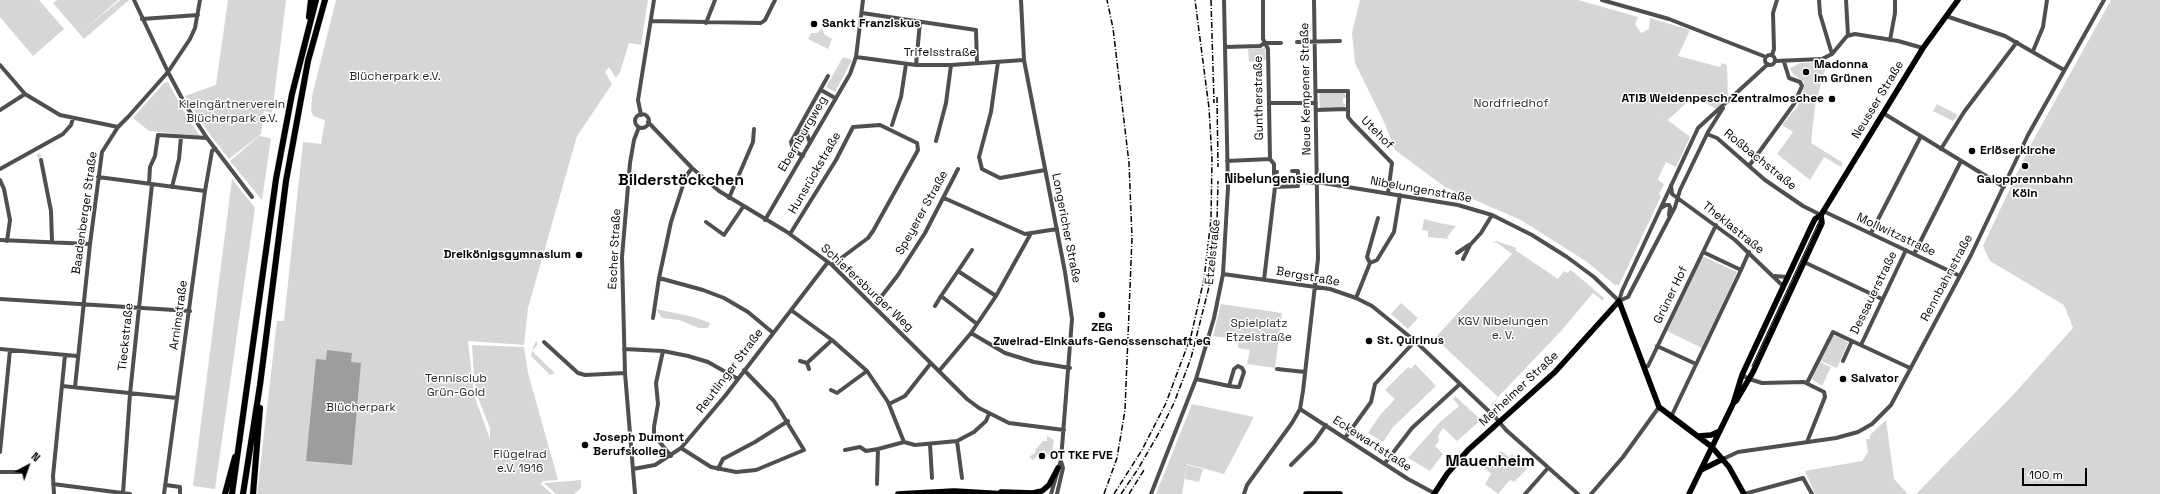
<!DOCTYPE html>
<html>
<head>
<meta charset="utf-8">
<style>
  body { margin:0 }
  #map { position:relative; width:2160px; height:494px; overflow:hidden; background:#fff; font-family:"Space Grotesk",sans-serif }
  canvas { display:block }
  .north { position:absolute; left:8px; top:446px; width:40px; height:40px; -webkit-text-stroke:3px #fff; paint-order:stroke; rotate:41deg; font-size:11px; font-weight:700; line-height:16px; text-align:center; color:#000 }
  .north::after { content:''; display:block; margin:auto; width:14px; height:18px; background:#000; clip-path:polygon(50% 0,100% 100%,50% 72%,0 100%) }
  .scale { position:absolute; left:2022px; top:468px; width:65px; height:18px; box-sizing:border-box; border:2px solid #000; border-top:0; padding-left:5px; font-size:12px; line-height:14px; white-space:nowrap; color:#000; -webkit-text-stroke:3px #fff; paint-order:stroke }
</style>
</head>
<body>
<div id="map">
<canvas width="2160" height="494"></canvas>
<div class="north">N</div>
<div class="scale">100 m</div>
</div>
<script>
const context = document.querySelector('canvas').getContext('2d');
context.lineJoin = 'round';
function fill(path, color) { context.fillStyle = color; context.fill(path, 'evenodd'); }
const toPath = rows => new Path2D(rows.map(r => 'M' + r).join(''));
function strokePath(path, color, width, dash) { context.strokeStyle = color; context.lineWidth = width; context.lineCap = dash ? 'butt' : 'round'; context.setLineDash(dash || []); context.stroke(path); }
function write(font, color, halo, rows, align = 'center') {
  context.font = font + ' "Space Grotesk",sans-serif'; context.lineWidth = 3; context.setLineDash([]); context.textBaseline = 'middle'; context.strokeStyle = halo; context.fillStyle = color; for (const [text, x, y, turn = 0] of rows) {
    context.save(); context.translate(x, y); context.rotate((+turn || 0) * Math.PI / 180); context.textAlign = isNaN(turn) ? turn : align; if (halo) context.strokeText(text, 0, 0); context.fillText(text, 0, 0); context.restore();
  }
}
fill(toPath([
  [0,0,39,0,64,29,33,56,0,17],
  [57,0,118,0,84,30,120,0,129,0,84,39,53,3],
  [228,0,286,0,272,113,264,111,261,134,229,159,208,132,185,96,216,85],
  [336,0,648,0,641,45,629,43,620,72,616,78,609,67,605,72,612,84,577,136,528,308,524,345,468,341,474,395,490,439,490,428,478,398,474,377,472,345,524,347,528,373,558,480,543,481,541,484,552,494,257,494,277,321,284,321,303,142,321,144,325,120,313,116,311,111,312,96],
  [1360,0,1578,0,1638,17,1635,24,1641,33,1649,29,1650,18,1690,30,1678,56,1720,67,1722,63,1727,65,1728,96,1716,109,1704,102,1695,99,1684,105,1668,120,1656,111,1690,137,1676,167,1666,162,1661,172,1658,180,1664,184,1659,194,1661,196,1619,285,1615,285,1587,262,1521,220,1445,187,1395,150,1385,124,1355,63,1352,33],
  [2111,0,2160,0,2160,494,1916,494,2013,395,2073,328,2064,305,1990,261,1983,246,2030,146],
  [822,28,824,34,832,39,828,49,808,39,811,33,817,33],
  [1265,48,1266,60,1249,62,1248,49],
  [843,57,852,60,835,92,826,87],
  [1827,62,1815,106,1811,143,1843,163,1841,167,1824,157,1810,180,1777,154,1793,132,1782,125,1797,107,1804,87,1804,82,1793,74,1790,68,1800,63],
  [168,82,188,119,200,136,149,131,133,118,164,83],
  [1342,92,1346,95,1346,98,1343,98,1343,103,1346,105,1344,108,1320,109,1319,93],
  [1937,104,1958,115,1953,121,1933,111],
  [259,136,271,138,262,200,230,161],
  [232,179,255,208,215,489,193,486],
  [1424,219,1439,223,1456,226,1447,237,1449,239,1428,237,1428,231,1422,230],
  [1484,234,1494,242,1496,241,1517,248,1515,250,1558,279,1564,271,1567,273,1571,270,1604,298,1603,301,1593,293,1561,331,1499,396,1492,406,1491,405,1498,397,1435,338,1512,254,1496,242,1495,243],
  [1702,256,1737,272,1702,348,1667,331],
  [1401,303,1418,318,1408,329,1391,314],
  [1221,304,1282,313,1275,368,1247,364,1250,350,1238,348,1239,340,1213,336],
  [656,309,694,317,710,323,708,328,699,328,679,320,662,318],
  [1833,336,1836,336,1845,340,1848,343,1837,368,1821,361],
  [536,341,538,344,532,351,555,373,550,375,531,356,533,347],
  [1820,362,1831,367,1822,386,1812,379],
  [1415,364,1436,386,1393,427,1383,442,1368,433,1380,415,1395,399,1385,390,1408,367,1411,369],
  [1455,396,1481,420,1457,441,1443,428,1438,436,1439,441,1435,446,1443,454,1430,471,1408,458,1440,422,1459,406,1453,399],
  [1192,404,1254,417,1224,474,1187,464,1182,494,1156,494],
  [1886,420,1894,479,1908,494,1815,494,1805,471,1862,461,1868,452,1866,439,1870,439,1870,435],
  [1047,436,1054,440,1051,457,1043,450,1033,460,1029,457,1036,452,1035,450,1043,441,1047,441],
  [1501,451,1509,457,1512,454,1527,469,1514,482,1510,480,1498,494,1485,484,1491,474,1485,468],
  [1187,465,1203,469,1199,482,1185,479],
  [581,480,581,488,574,494,556,494,544,483]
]), '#d6d6d6');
fill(toPath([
  [327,350,352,353,351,362,361,363,352,465,306,461,316,359,326,360]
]), '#9d9d9d');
strokePath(toPath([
  [38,154,41,160]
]), '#d9d9d9', 4, [4, 2]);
const major = toPath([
  [1736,401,1753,372,1804,262,1822,223,1821,215],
  [1699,436,1711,435,1720,431],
  [1701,470,1723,459],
  [1001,492,1033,493,1042,491,1049,485,1058,468],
  [898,494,954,491,1006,494],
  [1306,494,1340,494],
  [1434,494,1447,474,1468,450,1555,372,1619,301,1659,407,1712,447,1729,467,1744,494],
  [1689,494,1733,404,1742,375,1811,227,1815,219,1821,215,1923,48,1958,0]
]);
const highway = toPath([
  [309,17,311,0],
  [225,494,235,457],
  [232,494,276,179,292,94,316,0],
  [243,494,260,385,286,181,308,61,325,0],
  [253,494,260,408]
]);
strokePath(major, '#dbdbdb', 6);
strokePath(highway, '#dbdbdb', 7);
strokePath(toPath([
  [134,0,168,72,185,104,207,138,252,197],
  [1021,0,1024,60,1065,272,1072,319,1061,460,1051,494],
  [1263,0,1263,39,1268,49,1270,159,1274,164,1274,172],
  [1602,0,1669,19,1766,57],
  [1819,0,1820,14,1832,54],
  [1846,0,1848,35],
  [862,13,976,30,977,63],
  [1946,16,2005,36,2064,70],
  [142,19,198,15],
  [651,21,761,23,765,20,775,0],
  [706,23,715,0],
  [1890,40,1895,13,1895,0],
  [1297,42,1340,41],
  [1225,47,1260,46,1265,43,1281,43],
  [2033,51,2043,27,2047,0],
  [1772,55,1774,49,1773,13,1777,0],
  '1765 60a5 5 0 1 1 10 0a5 5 0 1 1-10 0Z',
  [856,57,916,65,951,65,1024,60],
  [1775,61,1822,59,1832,54,1847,36,1855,34,1898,41,1923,48],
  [998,62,991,112,979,157,982,169,1000,178,1045,170],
  [0,65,25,94,60,115,118,127],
  [916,65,920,22],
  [821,90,835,98],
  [1316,91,1348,91,1348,109,1316,110],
  [1269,103,1316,103],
  [1348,109,1348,117,1352,122,1392,163,1388,193],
  [0,110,25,94],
  [1883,113,2004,187],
  '635 121a7 7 0 1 1 14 0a7 7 0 1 1-14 0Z',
  [641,115,638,100,654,0],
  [648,122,692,168,719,191,787,232,832,265,967,399,979,408,1009,423,1064,430],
  [892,125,901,97,906,64],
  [796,133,802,132,807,134,810,143],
  [1707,134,1717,138,1765,180,1803,206,1821,215],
  [936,141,946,103,951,65],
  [1941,149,1964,112,2017,42],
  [803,156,793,150,791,142,828,76],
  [41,160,51,211,52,241],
  [1227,161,1270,159],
  [1749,166,1794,104,1802,86,1800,82,1789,78,1784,62],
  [692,168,686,176,671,222,659,278,703,290,724,298,748,312,772,332],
  [0,169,63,134,71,125,73,118],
  [1277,172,1274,172,1275,187,1298,186,1298,171,1292,171],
  [98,177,205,191],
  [0,180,4,189,10,220,7,241],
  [1298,182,1323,183,1458,205,1492,215,1532,235,1567,257,1594,277,1619,301],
  [149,184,150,167,155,156,158,135,207,138],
  [1671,185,1672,194,1735,240,1783,286],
  [172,187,179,159,181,137],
  [729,198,753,142,754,129],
  [944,198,1025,234,1057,229],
  [1661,208,1666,205,1669,205,1670,207,1669,215],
  [1823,211,1960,276],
  [765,220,850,74,856,57,863,0],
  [706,222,724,235,743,207],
  [1871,233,1921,136],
  [790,234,836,160,853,127,880,125,917,143,918,150,873,231,868,238,832,265],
  [0,240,90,244],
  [1703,252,1716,225],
  [1457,253,1469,245],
  [1914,254,1961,161],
  [1463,259,1470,245,1481,233,1492,215],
  [1804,262,1882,299],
  [1370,263,1367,257,1378,218],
  [1741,270,1749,252],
  [958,271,972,250],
  [1223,274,1330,289,1356,298,1372,306,1415,341,1496,418,1506,430,1578,494],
  [1775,276,1787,277],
  [1264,280,1275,187],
  [1356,298,1370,263,1377,260,1394,232,1400,195],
  [0,299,190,311],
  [1619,301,1622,291,1698,128,1768,64],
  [1619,301,1628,297,1631,291,1675,207,1680,190,1708,132,1723,108],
  [874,306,898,275,925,233,958,169],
  [935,306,941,296],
  [791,310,832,340,867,371,888,402,904,442,915,445,957,441,974,432,986,421,989,414],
  [653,318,659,278],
  [977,324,941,296,958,271,996,296],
  [971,333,1005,353,1034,362,1070,368],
  [1852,341,1910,368],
  [544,342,578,373,585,375,625,373],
  [1861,345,1906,250],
  [1657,346,1696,364],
  [0,349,77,356],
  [624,349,663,351,688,356,708,362,738,379],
  [663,351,656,383,658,404,654,427,654,435,671,456],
  [800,361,807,363,832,340],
  [807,363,809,369],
  [1645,367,1648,366,1703,252,1741,270,1671,417],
  [1277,369,1305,372],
  [939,371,971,333,996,296,1030,235],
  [1742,375,1749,379,1762,383,1804,382,1824,392,1825,397,1807,442],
  [1196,379,1229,386,1237,387,1239,387,1244,372,1242,368,1238,366,1234,369,1229,386],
  [1807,383,1833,332,1852,341,1843,361],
  [62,386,177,398],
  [75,387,90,244,102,152,118,127,128,117,168,72,190,39,195,28,200,0],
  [831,390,837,393,867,371],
  [889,404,905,396,931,363],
  [1300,409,1408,479,1434,493],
  [1345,438,1371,402,1375,384,1415,341],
  [957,441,962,478],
  [930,444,932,478],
  [681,448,711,467,736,472,756,470,804,450,774,401,744,370],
  [845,450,860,447,866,451,878,449],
  [0,452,10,350],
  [1723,459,1738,452,1836,438,1858,432,1872,424,1891,405,1971,255,2028,135,2104,0],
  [1385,463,1412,428,1460,384],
  [1291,465,1314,442,1326,425],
  [633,469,655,465,681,448,725,396,828,262],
  [718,469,723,459,755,442,788,421],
  [0,472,22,472],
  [53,484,130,494],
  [877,484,878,449,904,442],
  [166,485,180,487,180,494],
  [123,493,130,394,152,184],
  [54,494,53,476,65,355],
  [164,494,205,191,212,151,215,148],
  [635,494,625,373,622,257,630,163,634,140,639,127],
  [1057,494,1063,468,1061,461],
  [1151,494,1196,379,1214,318,1223,274,1228,187,1224,0],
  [1244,494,1247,485,1292,423,1300,409,1303,391,1318,259,1314,0],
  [1525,494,1548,468],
  [1591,494,1623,457,1659,407],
  [1744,494,1803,478,1812,494]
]), '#4f4f4f', 4);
strokePath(major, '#000', 5.5);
strokePath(highway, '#000', 6);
strokePath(toPath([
  [1752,366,1821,217,1924,48,1960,0]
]), '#000', 1);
strokePath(toPath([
  [1211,0,1214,103],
  [1217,97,1218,167],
  [1104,494,1117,458,1125,410,1132,238,1129,163,1113,28,1107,0],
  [1114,494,1142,450,1166,403,1191,336,1204,279,1211,219,1212,159,1209,108,1195,0],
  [1121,494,1138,469,1160,431,1174,403,1191,358,1211,279,1217,220,1218,181],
  [1129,494,1144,470]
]), '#000', 1.5, [6, 2, 1, 2]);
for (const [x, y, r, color] of [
  [814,24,4,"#000"],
  [1806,72,4,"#000"],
  [1832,99,4,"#000"],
  [1972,151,4,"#000"],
  [2025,166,4,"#000"],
  [579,255,4,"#000"],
  [1102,315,4,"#000"],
  [1369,341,4,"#000"],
  [1843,379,4,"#000"],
  [585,445,4,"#000"],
  [1042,456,4,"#000"]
]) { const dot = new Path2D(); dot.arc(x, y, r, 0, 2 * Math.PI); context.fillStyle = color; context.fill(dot); strokePath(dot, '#fff', 1.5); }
write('bold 12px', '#000', '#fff', [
  ["Sankt Franziskus",822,24],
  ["Madonna",1814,65],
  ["im Grünen",1814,79],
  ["ATIB Weidenpesch Zentralmoschee",1824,99,"right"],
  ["Erlöserkirche",1980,151],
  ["Galopprennbahn",2025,180,"center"],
  ["Köln",2025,194,"center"],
  ["Dreikönigsgymnasium",571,255,"right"],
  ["ZEG",1102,328,"center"],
  ["Zweirad-Einkaufs-Genossenschaft eG",1102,342,"center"],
  ["St. Quirinus",1377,341],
  ["Salvator",1851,379],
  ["Joseph Dumont",593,438],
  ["Berufskolleg",593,452],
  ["OT TKE FVE",1050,456]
], 'left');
write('12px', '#000', '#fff', [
  ["Trifelsstraße",940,53],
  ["Neue Kempener Straße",1306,89,-91],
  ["Guntherstraße",1259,98,-91],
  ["Neusser Straße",1878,100,-59],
  ["Utehof",1377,133,45],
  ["Ebernburgweg",803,134,-60],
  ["Roßbachstraße",1760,160,39],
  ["Hunsrückstraße",815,173,-60],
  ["Nibelungenstraße",1421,190,10],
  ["Baadenberger Straße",85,213,-82],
  ["Speyerer Straße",922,213,-61],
  ["Longericher Straße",1066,228,79],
  ["Theklastraße",1733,228,39],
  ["Mollwitzstraße",1896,235,25],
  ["Escher Straße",615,249,-87],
  ["Etzelstraße",1213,252,-84],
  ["Bergstraße",1308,277,10],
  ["Rennbahnstraße",1947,278,-62],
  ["Schiefersburger Weg",867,288,43],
  ["Dessauerstraße",1874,293,-64],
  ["Grüner Hof",1671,295,-64],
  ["Arnimstraße",179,315,-82],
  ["Tieckstraße",126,337,-84],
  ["Reutlinger Straße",730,371,-53],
  ["Merheimer Straße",1519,389,-43],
  ["Eckewartstraße",1372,444,33]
]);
write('12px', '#2d2d2d', '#fff', [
  ["Blücherpark e.V.",395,77],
  ["Nordfriedhof",1511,104],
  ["Kleingärtnerverein",232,105],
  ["Blücherpark e.V.",232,119],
  ["KGV Nibelungen",1503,322],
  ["e. V.",1503,336],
  ["Spielplatz",1259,324],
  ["Etzelstraße",1259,338],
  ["Tennisclub",456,379],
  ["Grün-Gold",456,393],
  ["Blücherpark",361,408],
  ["Flügelrad",520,455],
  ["e.V. 1916",520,469]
]);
write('bold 13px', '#000', '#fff', [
  ["Nibelungensiedlung",1287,179]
]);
write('bold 16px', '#000', '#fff', [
  ["Bilderstöckchen",681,181],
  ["Mauenheim",1490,462]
]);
</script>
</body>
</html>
